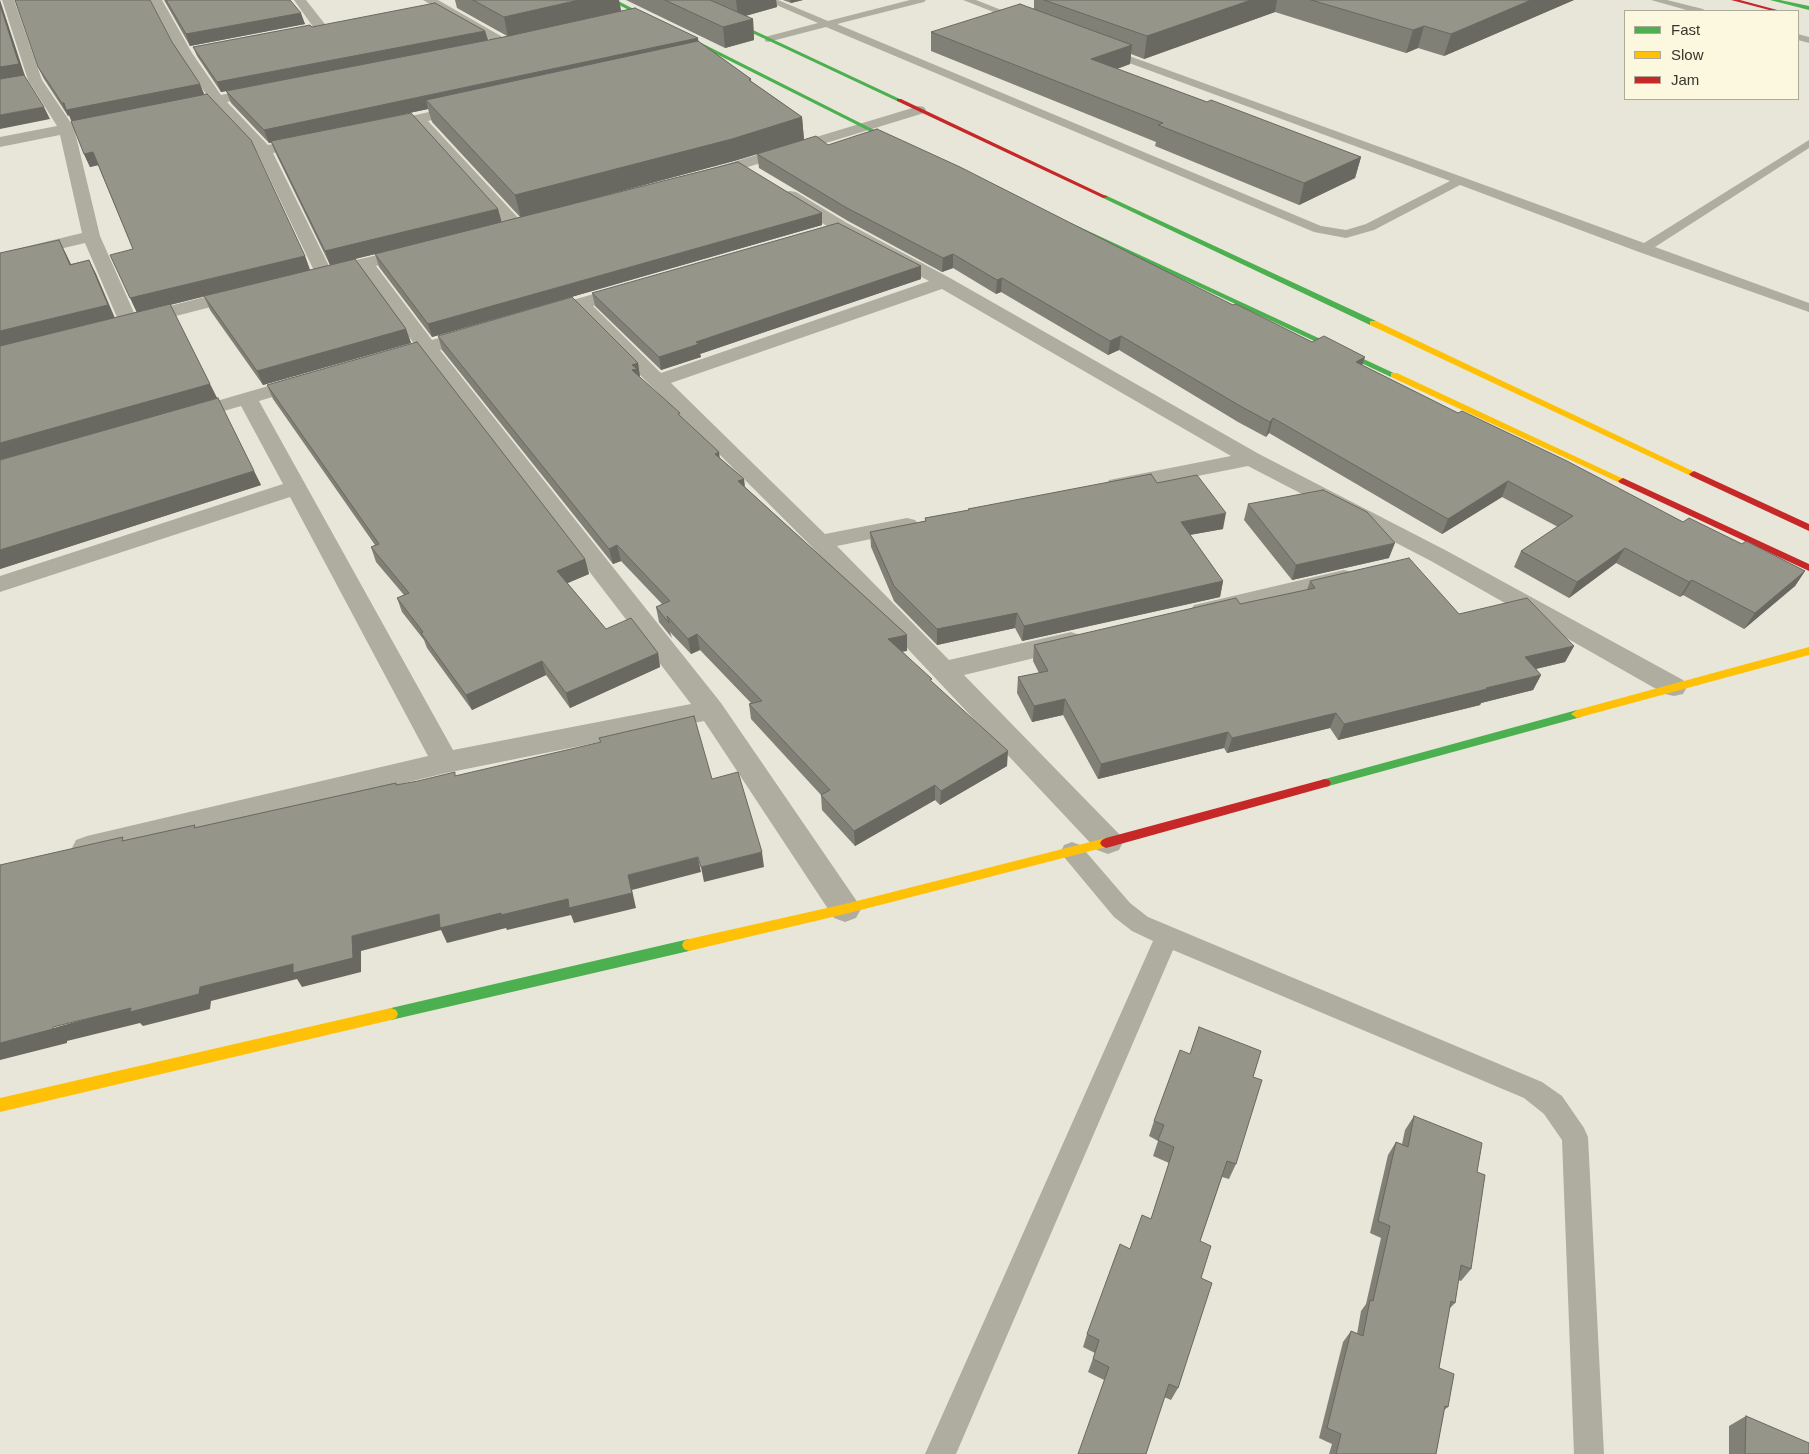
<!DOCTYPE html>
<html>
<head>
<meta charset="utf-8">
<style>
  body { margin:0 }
  #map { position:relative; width:1809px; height:1454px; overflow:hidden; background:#e8e6d8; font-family:Arial,sans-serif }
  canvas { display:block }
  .legend { position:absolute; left:1624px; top:10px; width:175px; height:90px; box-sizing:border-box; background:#fcf8df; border:1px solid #adaa97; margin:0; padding:6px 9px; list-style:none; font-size:15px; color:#37362c }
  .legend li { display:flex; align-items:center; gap:10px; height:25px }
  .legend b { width:25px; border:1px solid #adaa97 }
</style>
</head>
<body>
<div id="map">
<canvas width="1809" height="1454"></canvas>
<ul class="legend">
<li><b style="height:6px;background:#4caf50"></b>Fast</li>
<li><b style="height:6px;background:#ffc107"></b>Slow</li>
<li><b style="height:6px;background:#c62828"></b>Jam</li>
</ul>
</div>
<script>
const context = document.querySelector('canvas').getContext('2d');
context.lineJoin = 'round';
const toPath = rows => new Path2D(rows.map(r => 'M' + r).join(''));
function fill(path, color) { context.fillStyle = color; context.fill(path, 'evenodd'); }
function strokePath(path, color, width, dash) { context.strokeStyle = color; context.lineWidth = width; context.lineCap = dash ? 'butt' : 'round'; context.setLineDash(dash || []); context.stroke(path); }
fill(toPath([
  [765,0,778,0,828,21,910,0,926,0,924,2,837,24,1321,226,1346,230,1366,224,1450,181,1102,53,1102,49,1110,49,1644,243,1809,140,1809,148,1655,247,1809,303,1809,312,1639,252,1460,185,1374,230,1346,238,1314,232,826,27,768,42,765,41,765,37,818,23,765,0],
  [963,0,976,0,1027,20,1025,22,1019,22,963,0],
  [1651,0,1667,0,1703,9,1705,11,1690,11,1651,0],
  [1798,34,1809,37,1809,43,1798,40,1798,34],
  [1072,842,1080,845,1130,903,1148,917,1542,1082,1562,1096,1584,1128,1588,1137,1604,1454,1574,1454,1562,1140,1544,1114,1524,1098,1173,950,956,1454,925,1454,1153,941,1132,931,1114,917,1064,857,1061,851,1064,845,1072,842]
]), '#afada0');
fill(toPath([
  [2,0,14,0,42,80,71,123,111,115,116,117,119,120,116,123,75,132,100,236,135,315,243,287,250,289,252,293,250,297,129,328,122,326,119,322,85,243,0,263,0,253,82,233,60,135,0,147,0,137,57,126,28,80,2,0],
  [150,0,162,0,192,53,221,95,266,86,271,87,273,90,271,93,227,102,268,145,311,136,316,138,319,141,316,144,273,153,329,266,413,247,419,248,422,252,419,256,376,266,432,340,477,327,484,329,487,333,484,337,440,350,721,703,856,900,861,909,856,918,845,922,834,918,704,721,446,773,87,860,76,856,72,848,76,840,87,836,428,756,290,497,0,592,0,576,283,484,241,406,186,422,179,420,175,416,179,412,306,375,313,377,316,381,313,385,259,401,453,750,691,704,423,355,386,365,379,363,376,359,379,355,415,345,360,270,324,278,317,277,257,152,213,105,176,112,171,111,169,108,171,105,208,97,178,53,150,0],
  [294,0,306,0,328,28,326,31,316,31,294,0],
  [423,0,438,0,513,43,511,46,501,46,423,0],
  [465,104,470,105,472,108,470,111,428,121,522,222,525,226,522,230,516,231,510,230,414,124,380,132,375,130,372,127,375,124,465,104],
  [919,106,924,107,926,110,924,113,712,178,706,180,700,178,698,175,700,172,919,106],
  [790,191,796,192,847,223,950,278,1259,454,1447,551,1683,680,1687,687,1683,694,1674,696,1665,694,1431,561,1248,466,1117,492,1109,490,1106,485,1109,480,1231,456,942,289,671,383,825,534,907,518,915,520,919,525,915,530,837,546,949,660,1071,632,1080,635,1084,641,1080,647,964,675,1119,834,1123,842,1119,850,1108,854,1097,850,812,547,576,311,542,321,535,319,532,315,535,311,621,286,628,284,635,286,637,290,635,294,593,306,661,373,929,281,835,231,784,200,782,196,784,192,790,191],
  [1344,570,1353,572,1356,578,1353,584,1203,619,1194,617,1190,611,1194,605,1203,603,1344,570]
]), '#afada0');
fill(toPath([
  [609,0,616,0,906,146,901,147,609,0],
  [682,0,689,0,902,100,897,101,682,0],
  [1770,0,1780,0,1809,6,1809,10,1770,0],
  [1105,195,1376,321,1377,323,1370,325,1103,198,1102,197,1105,195],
  [1067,223,1071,223,1398,375,1394,377,1391,377,1067,225,1067,223],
  [1577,710,1583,714,1581,717,1325,787,1321,786,1319,783,1321,780,1325,779,1577,710],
  [689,939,694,941,696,945,694,949,689,951,391,1020,386,1018,384,1014,386,1010,391,1008,689,939]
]), '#4caf50');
fill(toPath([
  [1370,321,1376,321,1699,474,1694,477,1691,476,1370,325,1370,321],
  [1391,373,1397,373,1628,481,1623,484,1620,483,1391,377,1391,373],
  [1809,647,1809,655,1577,718,1571,714,1577,710,1809,647],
  [1106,838,1110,840,1112,843,1110,846,845,914,689,951,684,949,682,945,684,941,689,939,845,904,1106,838],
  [391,1008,396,1010,398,1014,396,1018,391,1020,0,1112,0,1098,391,1008]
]), '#ffc107');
fill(toPath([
  [1731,0,1740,0,1781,11,1773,11,1731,0],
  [897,99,901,99,1108,197,1103,198,897,101,897,99],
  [1694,471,1809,524,1809,531,1691,476,1689,474,1694,471],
  [1623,478,1809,564,1809,571,1620,483,1618,481,1623,478],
  [1325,779,1329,780,1331,783,1329,786,1106,848,1102,846,1100,843,1102,840,1106,838,1325,779]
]), '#c62828');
fill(toPath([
  [164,0,290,0,305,24,190,46],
  [455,0,619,0,621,11,698,41,751,79,751,81,802,117,804,140,734,161,572,204,822,213,822,225,432,337,379,267,375,254,438,239,355,259,406,329,411,343,263,385,210,310,204,296,330,265,276,154,271,142,269,143,231,103,226,91,221,92,197,56,193,47,312,27,485,31,488,40,507,36,457,8],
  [428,109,432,122,520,217,501,222,498,209,352,125],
  [626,0,776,0,777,7,745,16,753,19,754,40,725,48],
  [783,0,803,0,791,3],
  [1034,0,1574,0,1444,56,1418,48,1406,53,1275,12,1144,59,1131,54,1130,64,1117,69,1207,102,1361,157,1355,178,1299,205,1155,146,1156,142,931,51,931,32,1034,9],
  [172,42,305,256,310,270,170,305,261,485,0,569,59,240,71,264,89,260,96,274,115,318,137,312,133,249,98,165,90,167,84,154,69,115,68,116,44,79,38,67],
  [828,145,1233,305,1362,365,1458,413,1683,522,1742,544,1805,571,1795,586,1744,629,1683,595,1680,597,1616,563,1569,598,1514,567,1521,551,1558,527,1502,497,1442,534,1269,433,1266,437,1238,422,1119,350,1108,355,1001,292,996,294,953,268,942,272,848,221,759,168,757,154],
  [921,266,921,279,700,354,701,357,661,370,595,306,592,293],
  [438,336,638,363,640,377,681,416,720,458,744,479,745,487,907,635,907,651,902,651,932,683,1007,766,940,805,935,800,855,846,822,810,821,795,751,719,749,704,751,703,700,650,691,654,670,632,672,638,659,622,656,607,662,604,621,561,613,564,442,350],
  [267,385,585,559,589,574,567,583,606,629,658,653,660,667,570,708,546,675,472,710,427,648,424,640,402,612,397,598,404,595,376,562,371,547,375,545,273,399],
  [1157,483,1223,529,1190,535,1223,581,1220,597,1022,641,1015,628,937,645,894,601,871,547,870,532,925,521,925,518,968,511,968,509],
  [1248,504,1389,558,1292,580,1244,520],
  [1310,581,1459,614,1574,646,1565,662,1536,669,1541,675,1533,690,1481,703,1480,705,1338,740,1330,728,1227,753,1224,748,1098,779,1063,715,1032,722,1017,693,1018,677,1039,673,1033,661,1034,645,1240,604,1307,590],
  [1253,1077,1236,1164,1229,1179,1222,1177,1200,1241,1201,1278,1178,1388,1171,1400,1164,1397,1104,1380,1088,1372,1095,1353,1083,1347,1087,1334,1130,1249,1151,1219,1169,1163,1153,1156,1158,1141,1149,1136,1154,1121],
  [1414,1116,1477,1172,1471,1269,1461,1281,1458,1280,1455,1303,1449,1309,1439,1368,1448,1407,1444,1410,1436,1454,1329,1454,1332,1444,1319,1438,1343,1342,1351,1331,1357,1334,1361,1311,1366,1304,1381,1238,1370,1233,1388,1155,1396,1142,1402,1144,1405,1130],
  [1746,1416,1809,1454,1729,1454,1729,1426]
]), '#818077');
fill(toPath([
  [0,0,25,76,0,80],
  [579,0,619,0,621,11,508,37,504,17],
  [736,0,776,0,777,7,738,18],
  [790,0,803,0,791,3],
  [1251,0,1277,0,1275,12,1144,59,1147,36],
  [1531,0,1574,0,1444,56,1451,34],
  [301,13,305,24,190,46,186,34],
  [753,19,754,40,725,48,723,27],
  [1424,26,1418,48,1406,53,1413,30],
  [485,31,488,40,221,92,217,82],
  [698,38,699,50,426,100,428,109,269,143,264,130],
  [1132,45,1130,64,1089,79,1091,59],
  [200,84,205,96,72,122,69,115,68,116,62,103],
  [44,107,50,119,0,129,0,115],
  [802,117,804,140,734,161,521,218,515,195],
  [93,152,99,165,90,167,84,154],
  [1361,157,1355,178,1299,205,1304,183],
  [498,209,502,223,330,265,325,251],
  [822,213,822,225,432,337,428,324],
  [59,240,66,254,77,278,70,265],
  [953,254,953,268,942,272,943,258],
  [305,256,310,270,137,313,130,298],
  [89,260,96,274,115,319,0,347,0,331],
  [921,266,921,279,700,354,701,357,661,370,659,357,696,342],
  [1002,278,1001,292,996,294,997,280],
  [406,329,411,343,263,385,257,371],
  [1121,336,1119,350,1108,355,1110,341],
  [1365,357,1360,372,1356,362],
  [638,363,640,377,638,378,632,370,632,365],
  [210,384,217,398,0,460,0,443],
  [1273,418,1269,433,1266,437,1270,422],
  [719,452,721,467,715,454],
  [254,471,261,485,0,569,0,550],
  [744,479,745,494,738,481],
  [1508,481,1502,497,1442,534,1448,519],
  [1226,513,1223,529,1177,537,1181,522],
  [1395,543,1389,558,1292,580,1296,565],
  [617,545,621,561,613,564,609,549],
  [1625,548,1616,563,1569,598,1577,582],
  [585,559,589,574,561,586,557,571],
  [1805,571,1795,586,1744,629,1755,613],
  [1692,580,1683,595,1680,597,1689,582],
  [1223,581,1220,597,1022,641,1024,626],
  [1017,613,1015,628,937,645,937,629],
  [697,634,700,650,691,654,688,639],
  [907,635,907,651,889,654,888,639],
  [1574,646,1565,662,1518,673,1525,657],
  [658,653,660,667,570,708,566,693],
  [542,661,546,675,472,710,466,695],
  [1541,675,1533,690,1481,703,1480,705,1338,740,1344,724,1486,688],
  [1065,699,1063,715,1032,722,1034,706],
  [1336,713,1330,728,1227,753,1232,738],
  [1228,732,1224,748,1098,779,1101,764],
  [1008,751,1007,766,940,805,941,791],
  [935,785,935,800,855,846,854,831],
  [762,852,764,867,704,882,701,867],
  [698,857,701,872,632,890,636,908,574,923,571,915,507,930,506,928,447,943,441,930,361,951,361,972,302,987,297,979,211,1001,210,1009,143,1026,140,1023,67,1041,67,1043,0,1060,0,1043,200,987,352,936,439,914,628,875]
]), '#696861');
const building = toPath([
  [15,0,150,0,172,42,200,84,66,110,64,103,62,103,38,67,15,0],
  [166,0,290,0,301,13,186,34,166,0],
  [473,0,579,0,504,17,473,0],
  [665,0,710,0,753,19,723,27,665,0],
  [1044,0,1251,0,1147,36,1044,0],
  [1311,0,1531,0,1451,34,1424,26,1413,30,1311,0],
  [435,3,485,31,217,82,193,47,310,25,312,27,435,3],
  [1020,4,1132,45,1091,59,1207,102,1211,100,1361,157,1304,183,1158,125,1163,123,931,32,1020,4],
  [0,5,19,64,0,67,0,5],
  [635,8,698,38,264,130,226,91,504,37,635,8],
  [698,41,751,79,749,80,802,117,732,139,515,195,426,100,698,41],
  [24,75,44,107,0,115,0,79,24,75],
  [207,94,251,140,305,256,130,298,110,255,133,249,93,152,84,154,71,121,207,94],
  [411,113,498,209,325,251,271,141,411,113],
  [877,129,960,167,1195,286,1233,305,1236,304,1312,342,1324,336,1365,357,1356,362,1458,413,1462,411,1567,461,1683,522,1689,518,1742,544,1746,541,1805,571,1755,613,1692,580,1689,582,1625,548,1577,582,1521,551,1573,516,1508,481,1448,519,1273,418,1270,422,1242,407,1121,336,1110,341,1002,278,997,280,953,254,943,258,847,208,757,154,816,136,828,145,877,129],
  [738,162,822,213,428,324,375,254,738,162],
  [838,223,921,266,696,342,699,344,659,357,592,293,838,223],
  [59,240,70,265,89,260,108,305,0,331,0,253,59,240],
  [355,259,406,329,257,371,204,296,355,259],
  [572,297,638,363,632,365,637,369,632,370,680,413,678,414,719,452,715,454,744,479,738,481,907,635,888,639,932,679,930,680,1008,751,941,791,935,785,854,831,821,795,830,790,749,704,762,701,697,634,688,639,667,616,669,623,656,607,670,601,617,545,609,549,438,336,572,297],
  [170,304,210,384,0,443,0,346,170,304],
  [417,342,585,559,557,571,606,629,631,618,658,653,566,693,542,661,466,695,421,633,423,632,397,598,409,593,371,547,379,544,267,385,417,342],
  [218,398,254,471,0,550,0,460,218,398],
  [1151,474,1157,483,1197,475,1226,513,1181,522,1223,581,1024,626,1017,613,937,629,894,586,870,532,926,521,925,518,969,510,968,509,1151,474],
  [1323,490,1367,512,1395,543,1296,565,1248,504,1323,490],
  [1409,558,1459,614,1527,598,1574,646,1525,657,1541,675,1486,688,1487,689,1344,724,1336,713,1232,738,1228,732,1101,764,1065,699,1034,706,1018,677,1048,671,1034,645,1236,598,1240,604,1315,588,1310,581,1409,558],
  [694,716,712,779,738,772,762,852,701,867,698,857,628,875,632,893,569,908,568,899,501,915,501,913,440,928,439,914,352,936,353,958,293,973,293,964,200,987,199,994,130,1012,131,1008,53,1027,53,1029,0,1043,0,865,123,837,122,841,195,825,194,828,396,783,396,785,418,781,455,772,455,776,601,742,599,738,694,716],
  [1199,1027,1261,1051,1253,1077,1262,1080,1236,1164,1227,1161,1200,1241,1211,1246,1201,1278,1212,1283,1178,1388,1169,1384,1146,1454,1078,1454,1109,1367,1093,1359,1099,1340,1087,1334,1120,1244,1130,1249,1142,1215,1151,1219,1174,1147,1158,1140,1164,1125,1154,1121,1180,1050,1190,1054,1199,1027],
  [1414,1116,1482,1143,1477,1172,1485,1175,1471,1269,1461,1265,1455,1303,1451,1301,1439,1368,1454,1374,1448,1407,1445,1406,1436,1454,1336,1454,1341,1434,1327,1428,1351,1331,1363,1336,1370,1300,1373,1301,1390,1226,1378,1221,1396,1142,1408,1147,1414,1116],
  [1746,1416,1809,1443,1809,1454,1745,1454,1746,1416]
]);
fill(building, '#96958a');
strokePath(building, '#696861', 1);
</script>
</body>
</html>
